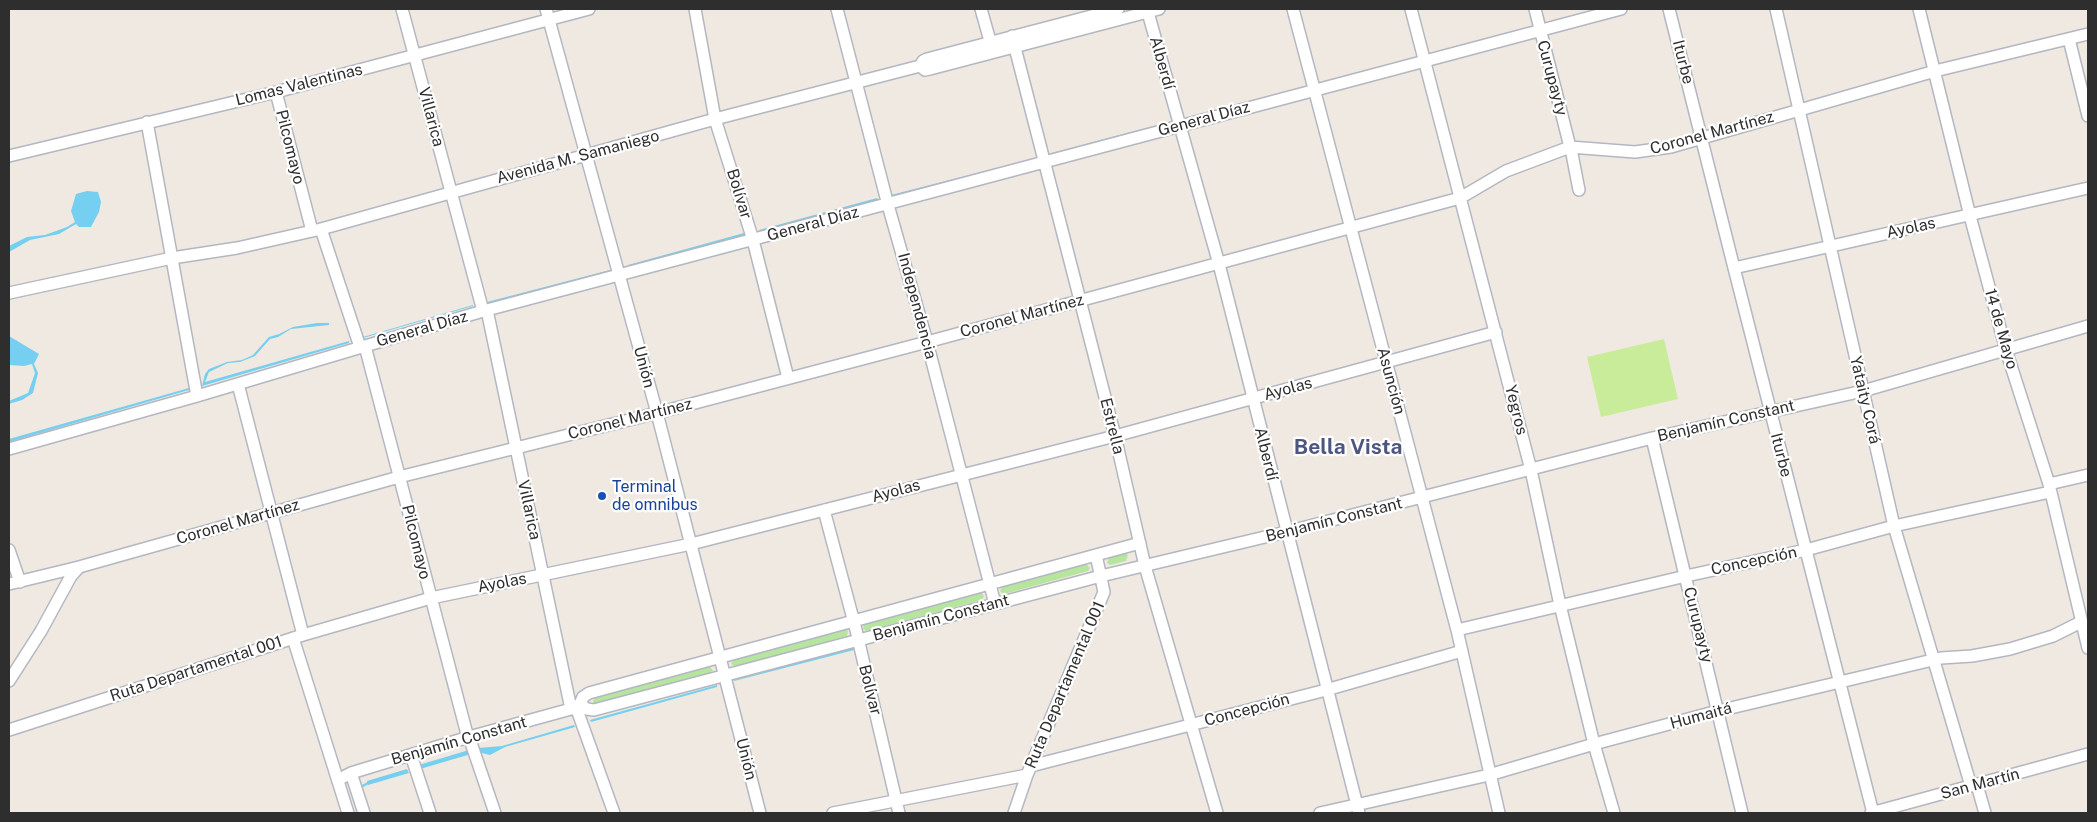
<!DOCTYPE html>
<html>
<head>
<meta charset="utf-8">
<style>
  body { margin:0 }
  #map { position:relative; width:2097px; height:822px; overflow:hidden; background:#efe9e1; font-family:"Public Sans",sans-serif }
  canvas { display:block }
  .frame { position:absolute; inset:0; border:10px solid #2e2e2e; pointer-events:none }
</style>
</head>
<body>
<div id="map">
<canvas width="2097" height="822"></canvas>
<div class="frame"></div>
</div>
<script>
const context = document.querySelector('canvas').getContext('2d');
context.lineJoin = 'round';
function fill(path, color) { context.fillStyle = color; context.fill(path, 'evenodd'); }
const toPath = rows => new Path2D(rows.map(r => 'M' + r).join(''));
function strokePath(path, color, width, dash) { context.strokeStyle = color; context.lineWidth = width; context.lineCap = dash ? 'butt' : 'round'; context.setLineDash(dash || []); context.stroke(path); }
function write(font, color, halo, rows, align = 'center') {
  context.font = font + ' "Public Sans",sans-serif'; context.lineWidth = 4.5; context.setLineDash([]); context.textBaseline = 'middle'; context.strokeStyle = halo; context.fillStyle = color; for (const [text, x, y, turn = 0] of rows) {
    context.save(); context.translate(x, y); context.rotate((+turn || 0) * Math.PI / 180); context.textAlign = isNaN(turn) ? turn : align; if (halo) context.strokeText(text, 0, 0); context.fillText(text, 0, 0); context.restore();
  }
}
fill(toPath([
  [1125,553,1128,555,1126,561,1110,565,1107,563,1109,557],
  [1086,564,1090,568,1088,571,1004,594,1000,591,1002,587],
  [981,592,984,596,982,600,866,631,863,629,864,624],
  [845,629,848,631,847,636,735,667,731,664,733,659],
  [709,666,713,670,710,673,595,704,593,703,594,697]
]), '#b6e59e');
fill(toPath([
  [1664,339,1678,399,1601,417,1587,357]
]), '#c9ec9a');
fill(toPath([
  [1168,122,1052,154,1052,153],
  [1032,159,1032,160,892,197,891,195],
  [87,191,98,192,101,202,99,212,91,227,79,227,76,224,59,234,30,240,9,252,9,246,27,237,45,235,67,227,75,222,71,211,76,194],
  [877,198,878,200,760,231,759,230],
  [744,233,745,235,629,266,628,265],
  [610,270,610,271,488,303,487,302],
  [473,305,473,306,363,338,363,337],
  [317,323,329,323,329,325,291,329,278,337,270,339,255,356,240,362,228,363,209,372,205,382,349,341,349,343,202,386,205,374,209,369,227,362,242,360,253,355,269,337,279,334,293,327],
  [9,336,39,354,34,364,38,373,33,393,22,400,9,404,9,401,28,393,35,373,32,364,24,366,9,365],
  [189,388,189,390,9,442,9,439],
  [853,648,854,650,734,681,734,680],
  [717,685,717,687,591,722,590,720],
  [574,725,575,727,505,747,490,755,478,752,478,748,502,746],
  [469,750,471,754,420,769,419,765],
  [407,769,409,773,368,785,367,781]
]), '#75cff0');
strokePath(toPath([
  [359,788,370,782]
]), '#75cff0', 2.5);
const minor = toPath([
  [402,9,483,311],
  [546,9,657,413,760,813],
  [695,9,715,119,753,240,788,378],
  [837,9,888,205,927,342,995,604],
  [981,9,992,48],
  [1147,9,1219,264,1359,813],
  [1293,9,1457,630,1499,813],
  [1411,9,1531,470,1560,605,1594,744,1614,813],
  [1535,9,1570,147],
  [1669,9,1734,268,1873,813],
  [1776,9,1894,526,1971,786],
  [1919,9,1970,216,2006,350,2049,484,2088,648],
  [1012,36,1115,436,1145,566,1217,813],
  [2069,39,2088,116],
  [920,66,925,70,930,69,1159,9],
  [276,92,312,231],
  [147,122,197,396],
  [1572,154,1579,190],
  [9,156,276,92,589,9],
  [321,229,360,347],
  [1734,268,2088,188],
  [9,293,172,258,237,248,321,229,715,119,920,66,923,61,927,59,1118,9],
  [487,310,571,709],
  [365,346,468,738],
  [238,384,303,635],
  [1652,438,1742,813],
  [9,449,197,396,483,311,1621,9],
  [2049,484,2088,475],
  [824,510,856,630,899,813],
  [9,550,20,582],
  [9,584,79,567],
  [1457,630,1686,576,1806,550,1894,526,2050,492],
  [293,638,348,813],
  [9,681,41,631,71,576,79,567,399,477,657,413,927,342,1460,198,1506,171,1570,147,1635,152,1671,147,1935,71,2088,34],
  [580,704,587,709,594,710,1101,576,1286,532,1652,438,1863,391,2088,326],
  [576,707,614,813],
  [9,730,303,635,431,598,691,544,1115,436,1496,332],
  [469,737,495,813],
  [411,755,430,813],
  [1031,766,1326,690,1462,651],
  [351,773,364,813],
  [338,780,351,773,469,737,571,709,580,704,583,697,589,693,1140,543],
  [1977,785,1985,813],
  [833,813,1027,775],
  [1014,813,1027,775,1104,592,1096,555],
  [1320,813,1489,775,1594,744,1718,711,1840,682,1941,658,1972,656,2010,649,2053,636,2081,622],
  [1871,813,2088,754]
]);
strokePath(minor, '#b4b7c1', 14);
strokePath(minor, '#fff', 11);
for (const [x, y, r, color] of [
  [602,496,5,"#1a4fb4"]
]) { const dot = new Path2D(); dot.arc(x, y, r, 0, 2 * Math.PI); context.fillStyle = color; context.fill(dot); strokePath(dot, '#fff', 2); }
write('16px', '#2e2e2e', '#fff', [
  ["Iturbe",1683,62,76],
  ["Alberdí",1162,63,74],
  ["Curupayty",1552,78,75],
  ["Lomas Valentinas",299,85,-14],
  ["Villarica",431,117,75],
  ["General Díaz",1204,119,-15],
  ["Coronel Martínez",1712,133,-15],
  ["Pilcomayo",290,147,76],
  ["Avenida M. Samaniego",578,157,-15],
  ["Bolívar",739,194,73],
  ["General Díaz",813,224,-15],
  ["Ayolas",1911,228,-12],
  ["Independencia",917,306,75],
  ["Coronel Martínez",1022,316,-15],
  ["General Díaz",422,329,-16],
  ["14 de Mayo",2001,329,74],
  ["Unión",644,367,75],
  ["Asunción",1391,381,75],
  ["Ayolas",1288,389,-15],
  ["Yataity Corá",1865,400,77],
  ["Yegros",1516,410,76],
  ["Coronel Martínez",630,419,-14],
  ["Benjamín Constant",1726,421,-13],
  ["Estrella",1112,426,76],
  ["Alberdí",1266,454,76],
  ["Iturbe",1781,455,76],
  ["Ayolas",896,491,-15],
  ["Villarica",529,510,78],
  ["Benjamín Constant",1334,520,-14],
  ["Coronel Martínez",238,522,-16],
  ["Pilcomayo",416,542,76],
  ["Concepción",1754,561,-12],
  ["Ayolas",502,583,-11],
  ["Benjamín Constant",941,618,-15],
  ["Curupayty",1698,625,76],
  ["Ruta Departamental 001",196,669,-18],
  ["Ruta Departamental 001",1065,685,-67],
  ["Bolívar",870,690,76],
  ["Concepción",1247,710,-15],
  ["Humaitá",1701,716,-15],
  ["Benjamín Constant",459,741,-16],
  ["Unión",746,759,76],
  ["San Martín",1980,784,-15]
]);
write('16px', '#164399', '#fff', [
  ["Terminal",612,487],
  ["de omnibus",612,505]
], 'left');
write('bold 21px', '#4d5680', '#fff', [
  ["Bella Vista",1348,448]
]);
</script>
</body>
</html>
